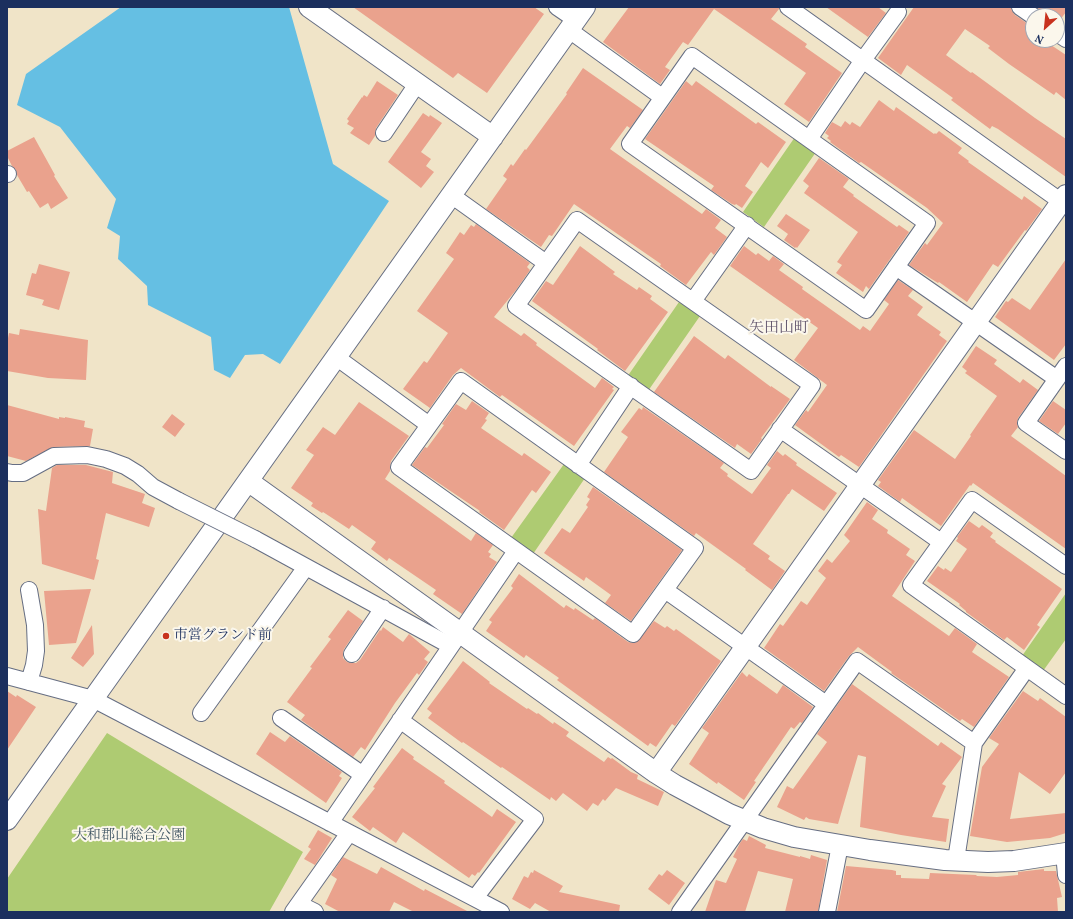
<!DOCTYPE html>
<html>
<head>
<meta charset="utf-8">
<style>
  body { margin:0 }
  #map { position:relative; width:1073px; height:919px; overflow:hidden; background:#f0e4c8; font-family:Vollkorn,serif }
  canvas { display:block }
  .frame { position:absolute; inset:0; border:8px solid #1b2f5e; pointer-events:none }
  .north { position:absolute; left:1025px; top:8px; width:40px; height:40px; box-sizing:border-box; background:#fbf7ec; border:1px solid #a1a7b3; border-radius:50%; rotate:207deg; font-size:11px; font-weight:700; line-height:16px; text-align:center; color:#1b2f5e }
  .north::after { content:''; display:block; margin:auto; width:14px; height:18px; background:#c8321e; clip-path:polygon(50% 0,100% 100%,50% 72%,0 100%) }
</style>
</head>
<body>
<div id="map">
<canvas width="1073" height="919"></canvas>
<div class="frame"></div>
<div class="north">N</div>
</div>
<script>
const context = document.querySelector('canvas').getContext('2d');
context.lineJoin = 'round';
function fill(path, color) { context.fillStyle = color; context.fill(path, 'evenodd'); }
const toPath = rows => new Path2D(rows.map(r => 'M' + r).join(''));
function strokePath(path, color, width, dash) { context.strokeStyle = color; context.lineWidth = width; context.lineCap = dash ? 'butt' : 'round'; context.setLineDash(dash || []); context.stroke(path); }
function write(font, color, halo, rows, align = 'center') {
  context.font = font + ' Vollkorn,"Noto Serif JP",serif'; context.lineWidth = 4; context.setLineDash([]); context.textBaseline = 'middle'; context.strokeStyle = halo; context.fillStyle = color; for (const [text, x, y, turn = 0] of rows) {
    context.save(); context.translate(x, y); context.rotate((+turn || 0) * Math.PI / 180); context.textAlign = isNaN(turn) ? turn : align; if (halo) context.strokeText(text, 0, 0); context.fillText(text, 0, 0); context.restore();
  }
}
fill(toPath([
  [795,137,816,152,764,227,743,212],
  [679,302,700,316,648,391,627,377],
  [564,464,585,478,533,554,511,538],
  [1066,593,1066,639,1043,671,1022,656],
  [107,733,303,852,269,912,7,912,7,879]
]), '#aecb72');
fill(toPath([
  [121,7,289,7,333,164,389,201,280,364,263,354,245,355,230,378,214,370,211,337,148,305,147,286,118,259,120,236,107,228,116,199,60,127,17,105,26,74]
]), '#65bfe3');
fill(toPath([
  [353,7,534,7,544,14,487,93,458,73,453,78],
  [629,7,779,7,779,9,771,19,807,44,805,47,842,73,809,122,784,104,806,73,714,9,688,45,683,42,665,67,670,70,660,84,603,42],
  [826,7,878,7,886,13,868,37],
  [914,7,1011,7,1012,11,1015,15,1028,24,1033,25,1033,40,1046,40,1045,41,1066,55,1066,100,1056,92,1054,95,1009,64,988,48,990,46,965,29,946,55,971,73,972,72,1035,118,1066,139,1066,177,998,129,992,126,990,129,951,100,953,98,907,65,901,75,878,58],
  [1037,7,1066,7,1066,12,1057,24,1057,16,1042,16,1041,12],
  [583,68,643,110,630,128,627,126,610,149,702,214,706,209,721,220,715,228,727,237,714,255,711,252,686,285,660,266,661,264,574,204,552,236,549,235,541,247,486,209,507,179,503,176,511,164,513,166,525,149,526,150,567,94,566,93],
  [377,81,398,95,376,128,375,136,369,145,350,133,354,128,347,124,349,121,347,119,362,97,362,98,364,95,367,97],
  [686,81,692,86,696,81,756,124,758,122,786,142,768,168,761,162,745,186,753,192,742,208,736,204,735,205,732,204,711,190,714,186,645,139],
  [879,100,894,111,896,107,934,134,935,133,936,134,939,131,962,148,958,153,969,161,968,162,1022,200,1024,196,1042,209,1026,231,1025,230,998,267,993,264,967,302,939,282,938,283,909,265,925,243,927,245,943,223,927,208,861,162,859,163,830,142,831,141,827,138,829,136,825,133,832,122,841,127,845,121,850,125,852,122,860,127],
  [423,113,429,117,430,115,442,123,421,152,431,159,426,166,434,172,421,188,388,162],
  [34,137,55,175,54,176,68,198,51,209,48,203,40,208,29,191,27,192,17,175,16,170,12,166,7,156,7,151],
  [819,158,849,179,843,187,854,195,853,196,897,227,899,225,909,232,869,289,866,286,863,292,836,273,842,265,837,262,858,232,804,193,809,186,803,181],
  [786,214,810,230,797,248,796,247,795,248,784,240,788,234,777,226],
  [476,224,530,263,527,267,530,270,516,290,494,317,521,336,524,333,537,343,536,345,595,388,602,378,614,387,612,389,614,390,574,446,502,395,500,397,461,368,453,375,430,408,403,389,424,361,427,363,448,333,417,311,454,259,446,253,460,232,464,235,471,225,474,227],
  [580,246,615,272,613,274,637,290,639,287,652,296,650,299,668,312,625,371,597,350,598,349,532,301,546,281,553,285],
  [744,246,756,255,758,253,769,261,773,256,784,264,779,270,803,287,802,289,860,330,863,326,870,331,889,304,884,300,898,280,913,290,908,296,923,307,917,315,941,332,939,335,947,341,859,467,841,455,839,457,795,425,806,410,808,412,827,385,794,360,818,328,730,266],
  [1066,259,1066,344,1054,360,995,317,1006,301,1008,302,1012,298,1030,310],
  [39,264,70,272,59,310,42,305,44,300,26,295,32,273,36,274],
  [20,329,88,340,86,380,48,378,7,371,7,343,9,333,19,335],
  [694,336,725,359,728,355,771,387,771,386,790,399,761,438,762,439,751,454,737,444,735,448,654,392],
  [976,346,997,360,994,364,1020,383,1023,379,1038,390,1018,418,1017,423,1018,427,1011,436,1066,476,1066,549,973,483,971,486,970,485,941,526,902,498,900,502,878,486,881,482,878,480,914,430,955,459,971,436,970,435,997,396,965,373,967,371,962,367],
  [472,401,489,413,485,419,487,420,481,428,522,456,524,453,551,472,536,493,532,490,504,530,479,512,480,511,412,465,425,447,427,448,444,425,442,424,456,404,466,410],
  [1053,401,1066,410,1066,423,1058,434,1039,421],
  [359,402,409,436,391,461,390,466,390,471,385,479,471,541,476,533,493,545,488,552,491,554,489,557,497,562,462,614,433,594,436,590,389,558,387,561,371,549,376,542,352,525,349,529,323,512,322,513,311,506,313,503,291,488,314,455,306,450,323,427,335,435],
  [7,405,59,419,59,417,65,418,65,417,85,421,84,427,93,429,90,446,53,447,26,461,7,456],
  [643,407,724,463,720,468,728,474,727,476,752,494,771,468,767,465,777,451,783,456,785,454,797,463,796,465,837,493,824,511,792,489,789,494,788,494,753,544,770,556,768,559,785,571,772,590,745,570,746,569,696,533,694,536,604,472,628,437,621,432,639,408,642,410],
  [172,414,185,424,175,437,162,427],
  [57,465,86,465,113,472,112,483,145,494,142,503,155,508,149,527,106,513,96,559,99,560,94,580,42,564,38,509,46,511,52,468],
  [593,487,682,550,631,621,605,603,611,595,586,577,584,581,544,553,562,528,570,533,588,507,586,505,590,499,587,497],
  [867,502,878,510,872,519,888,530,887,533,910,549,906,555,915,561,892,596,949,636,955,628,977,644,972,652,1009,677,974,727,962,719,960,721,891,673,892,672,858,647,849,656,824,691,764,648,780,624,783,626,801,601,807,605,826,578,818,571,827,559,832,563,850,541,844,535],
  [969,521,979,528,982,525,993,533,990,537,996,541,995,542,1062,589,1037,625,1040,627,1024,650,1007,637,1004,640,966,612,966,611,959,605,960,604,927,581,938,566,944,570,945,568,951,572,967,549,956,541,958,538,957,537],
  [519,574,564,608,566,605,574,610,575,608,593,620,595,618,628,642,632,643,637,642,654,621,665,628,667,626,674,631,676,629,721,661,675,726,672,724,656,747,650,743,648,746,601,712,557,680,559,678,526,655,524,658,486,631,492,622,489,620,513,588,511,586],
  [91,589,76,643,49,645,44,591],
  [348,610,363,621,344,649,343,653,343,658,347,662,351,663,356,663,360,660,380,630,381,631,383,627,403,642,409,634,430,652,424,659,428,662,424,668,419,675,417,673,395,703,365,750,361,747,353,757,301,720,305,715,287,702,312,668,310,667,331,639,328,637],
  [92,625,94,654,83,667,71,658],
  [463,661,490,682,489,683,527,709,528,708,537,714,538,713,553,724,554,722,569,732,566,736,604,762,608,757,611,759,612,758,631,772,638,775,637,779,664,792,658,806,616,788,605,801,603,799,598,806,593,803,587,811,563,793,556,801,551,797,550,800,502,767,501,768,463,742,462,743,428,718,432,713,427,709],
  [742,672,747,677,749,674,777,694,783,685,813,707,802,723,800,722,794,729,791,727,754,781,756,782,744,800,718,782,717,784,689,764,709,733,702,728],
  [852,684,938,746,941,742,962,757,942,784,946,786,932,817,949,819,946,842,901,835,860,827,866,757,858,755,838,824,809,819,806,817,804,820,777,807,787,786,793,789,827,742,817,734],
  [7,691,16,697,17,695,36,707,7,750],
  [1023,691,1038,701,1040,698,1066,717,1066,772,1050,794,1019,772,1010,819,1066,813,1066,833,1050,838,1007,842,970,836,982,767,999,744,989,738],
  [270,732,285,742,290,736,342,772,339,776,342,778,326,803,256,754],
  [402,748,414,757,413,759,445,781,444,783,492,817,497,809,516,822,479,873,478,872,475,876,472,874,469,878,403,832,396,843,373,827,370,831,352,817,375,788,373,787],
  [318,830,332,838,315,865,304,859,311,849,308,847],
  [749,836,766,845,765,848,800,857,800,856,810,859,811,855,827,860,818,912,785,912,793,879,758,871,745,912,705,912,716,880,726,883,737,859,733,857,740,843,743,839,747,841],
  [343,857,377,874,381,867,424,891,425,889,469,912,414,912,394,902,389,912,340,912,325,904,337,879,331,875],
  [846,866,892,870,896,871,896,875,901,875,901,878,929,879,930,873,976,875,977,876,997,877,1018,875,1018,872,1044,869,1044,871,1056,871,1062,897,1057,898,1058,912,837,912],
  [534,870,563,886,559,892,620,905,619,912,551,912,535,903,530,909,512,899,524,876,528,878,531,872,533,873],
  [667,870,685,883,669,905,648,889,659,874,662,876]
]), '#eaa28d');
const minor = toPath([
  [557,7,576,20],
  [788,7,1066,205],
  [1020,7,1033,16],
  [569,30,662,97],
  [1057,33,1066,39],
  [692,56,927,223,866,310,630,144,692,56],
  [384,133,417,84],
  [809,139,863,60,898,12],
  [7,174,8,174],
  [451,195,546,263],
  [577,220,812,385,751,471,516,306,577,220],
  [896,267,1057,379],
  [693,301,747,225],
  [336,357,429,425],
  [1066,366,1026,423,1066,451],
  [461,381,695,548,633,634,399,467,461,381],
  [780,429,941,542],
  [578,465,631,386],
  [7,472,12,473,23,473,54,456,87,455,106,459,125,466,138,474,153,487,179,501],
  [255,539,451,646],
  [1066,566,972,500,911,585,1066,696],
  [665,590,826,704],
  [352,654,383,608],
  [7,676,93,699,501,912],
  [29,682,34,665,36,651,35,625,29,590],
  [201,713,306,567],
  [281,718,363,775],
  [400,720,535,819,475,898],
  [330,823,516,551],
  [1064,853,1066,875],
  [956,860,974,743,1027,668],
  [299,904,315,912],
  [293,912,349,833],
  [680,912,857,661,974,743],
  [827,912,840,845]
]);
const tertiary = toPath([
  [309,7,493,137],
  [248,481,656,773,675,785,729,814,763,828,794,837,870,850,945,860,988,862,1014,861,1066,853],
  [656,773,1066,195],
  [7,820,585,7]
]);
strokePath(minor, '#666e83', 18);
strokePath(tertiary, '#666e83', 22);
strokePath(minor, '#fff', 16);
strokePath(tertiary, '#fff', 20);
const minorBridge = toPath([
  [179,501,255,539]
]);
strokePath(minorBridge, '#666e83', 18, []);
strokePath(minorBridge, '#fff', 16);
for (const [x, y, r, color] of [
  [166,636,4,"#c8321e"]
]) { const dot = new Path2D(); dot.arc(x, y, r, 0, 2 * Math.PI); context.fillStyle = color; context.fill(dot); strokePath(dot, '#fbf7ec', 1.5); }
write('14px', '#1b2f5e', '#fbf7ec', [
  ["市営グランド前",174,636]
], 'left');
write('14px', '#405663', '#fbf7ec', [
  ["大和郡山総合公園",129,836]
]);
write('15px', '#63576e', '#fbf7ec', [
  ["矢田山町",779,329]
]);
</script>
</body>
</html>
